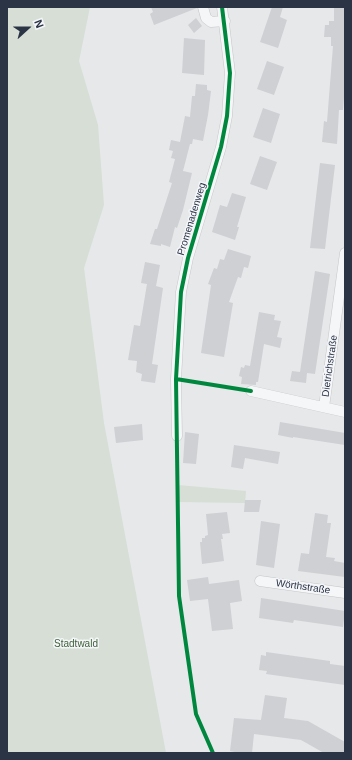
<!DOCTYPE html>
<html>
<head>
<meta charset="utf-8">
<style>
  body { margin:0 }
  #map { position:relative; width:352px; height:760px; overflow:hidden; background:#e6e8ea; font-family:Helvetica,sans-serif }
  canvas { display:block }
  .frame { position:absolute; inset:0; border:8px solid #2b3445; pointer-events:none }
  .north { position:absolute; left:8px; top:8px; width:40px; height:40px; -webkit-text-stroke:3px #f4f6f9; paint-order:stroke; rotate:69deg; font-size:11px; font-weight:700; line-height:16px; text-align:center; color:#2b3445 }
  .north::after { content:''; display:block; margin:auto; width:14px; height:18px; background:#2b3445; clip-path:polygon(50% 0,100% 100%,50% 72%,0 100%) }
</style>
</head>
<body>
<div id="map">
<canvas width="352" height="760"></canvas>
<div class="frame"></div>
<div class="north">N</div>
</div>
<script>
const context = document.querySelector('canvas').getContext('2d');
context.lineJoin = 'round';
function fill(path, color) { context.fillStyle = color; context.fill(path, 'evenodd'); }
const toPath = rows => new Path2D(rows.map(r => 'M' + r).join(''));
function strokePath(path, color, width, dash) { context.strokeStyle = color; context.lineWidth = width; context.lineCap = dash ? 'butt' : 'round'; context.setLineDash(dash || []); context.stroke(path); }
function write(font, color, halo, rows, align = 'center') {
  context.font = font + ' Helvetica,sans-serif'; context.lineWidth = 3; context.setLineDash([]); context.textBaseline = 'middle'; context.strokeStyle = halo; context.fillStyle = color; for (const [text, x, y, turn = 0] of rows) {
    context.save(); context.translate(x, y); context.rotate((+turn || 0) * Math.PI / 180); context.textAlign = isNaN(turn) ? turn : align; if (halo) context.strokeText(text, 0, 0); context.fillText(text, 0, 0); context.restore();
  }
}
fill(toPath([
  [7,7,90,7,79,61,98,125,104,205,84,268,104,423,166,753,7,753],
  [178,485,246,491,245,503,178,502]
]), '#d6ded6');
fill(toPath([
  [151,7,197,7,197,8,154,25,150,14,153,12],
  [272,7,283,7,280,17,287,20,278,48,260,42],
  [334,7,345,7,345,84,343,110,339,110,337,144,322,142,324,121,327,122,333,46,331,46,331,37,324,37,325,25,329,25,329,21,334,21],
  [196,18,202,26,194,33,188,25],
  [184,38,205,40,204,75,182,73],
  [267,61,284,67,274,95,257,89],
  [196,84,207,85,207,90,211,91,208,115,203,141,193,139,192,144,190,144,183,171,192,173,183,210,177,228,175,227,170,247,161,244,161,246,150,244,155,229,157,229,172,183,169,182,175,159,171,158,173,151,169,150,171,140,180,142,185,116,190,117,192,96,195,96],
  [263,108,280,114,271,143,253,137],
  [260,156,277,162,267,190,250,184],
  [320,163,335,165,325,249,310,248],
  [232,193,246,197,237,227,239,227,235,240,212,232,220,205,227,207],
  [228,249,251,256,248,268,244,267,241,278,238,277,229,302,233,303,224,357,201,353,211,285,208,284,214,268,217,269,220,259,224,260],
  [145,262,160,265,156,286,163,288,152,364,158,365,155,383,141,381,142,374,136,372,137,361,128,360,134,325,140,326,147,284,141,283],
  [315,271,330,274,315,374,307,373,306,383,290,381,292,371,300,372],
  [259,312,275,315,274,320,281,321,277,337,282,338,280,348,264,344,258,382,256,382,256,385,241,384,242,377,239,376,241,367,244,368,245,365,250,366],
  [280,422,345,433,345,445,293,437,293,438,278,435],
  [142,424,143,440,116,443,114,427],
  [185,432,199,434,196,464,183,463],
  [234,445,280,452,278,464,245,458,243,469,231,467],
  [245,500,261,500,259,512,244,512],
  [227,512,230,533,222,534,223,539,221,539,224,561,202,564,200,542,202,542,202,538,205,538,205,536,208,535,206,514],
  [315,513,328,515,327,523,331,523,326,557,335,558,334,561,345,563,345,577,298,571,301,553,309,554],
  [261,521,280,524,274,568,256,565],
  [208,577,209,584,239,580,242,601,230,603,233,629,212,631,208,599,190,601,187,580],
  [261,598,345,611,343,627,294,620,293,623,259,618],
  [266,652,330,661,330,664,345,666,345,685,266,674,267,671,259,670,261,655,266,656],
  [265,695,287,698,284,718,308,721,345,742,345,753,324,753,301,740,254,734,252,753,239,753,230,751,234,718,261,720]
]), '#ced0d3');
const street = toPath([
  [203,7,206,18,211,22,225,21],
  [251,391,345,412],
  [324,407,345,253],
  [177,436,176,379,181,292,188,258,221,147,227,116,230,73,222,7],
  [260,581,345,593]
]);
strokePath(street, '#c4c6c8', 11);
strokePath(street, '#f5f6f7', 10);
strokePath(toPath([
  [176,379,251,391],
  [213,753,196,714,179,596,176,379,181,292,188,258,221,147,227,116,230,73,222,7]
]), '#00873e', 4);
write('10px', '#2b3445', '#f4f6f9', [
  ["Promenadenweg",192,219,-73],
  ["Dietrichstraße",330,366,-82],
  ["Wörthstraße",303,587,8]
]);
write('10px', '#3f6138', '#f4f6f9', [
  ["Stadtwald",76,644]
]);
</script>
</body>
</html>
